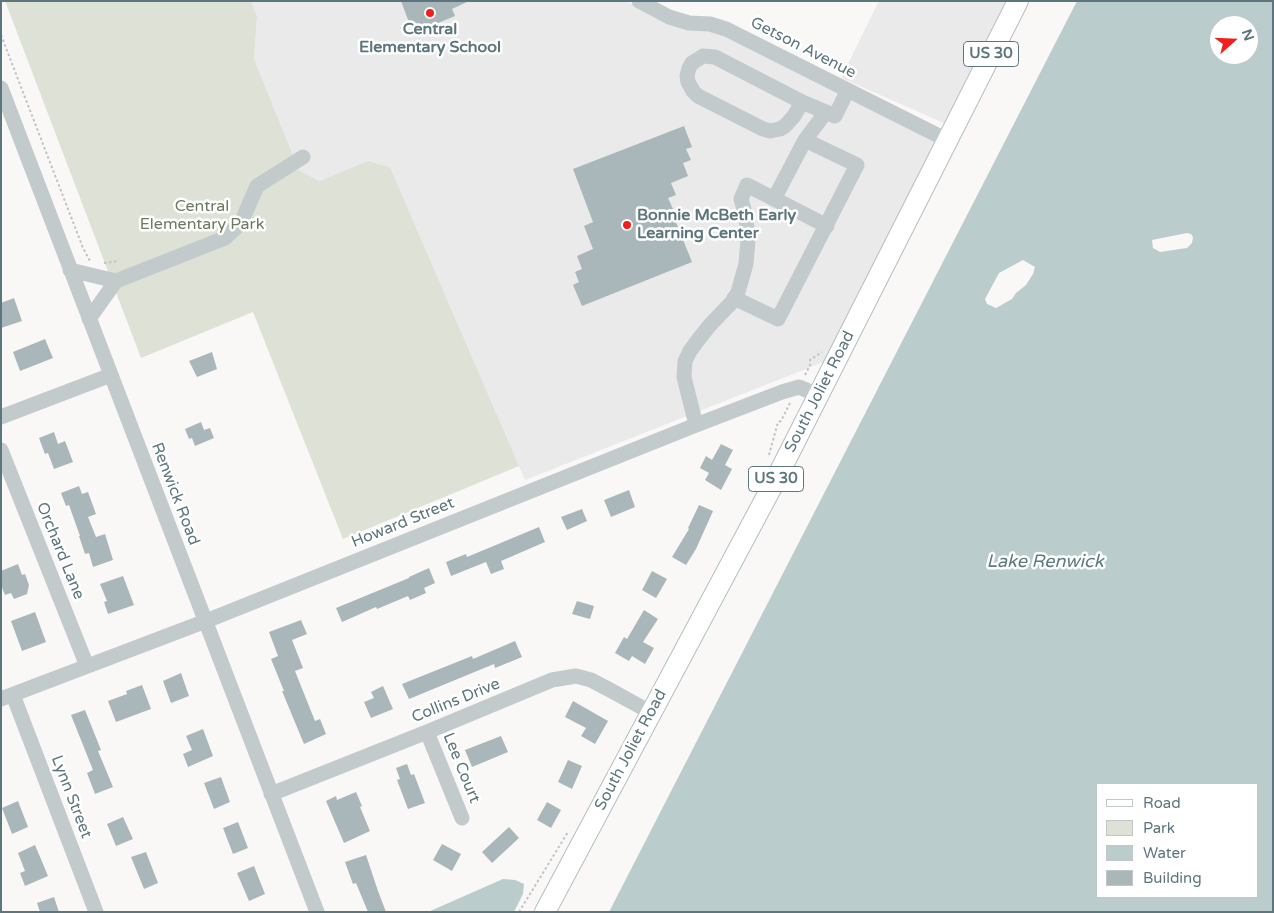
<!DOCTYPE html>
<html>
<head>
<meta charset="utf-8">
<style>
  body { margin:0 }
  #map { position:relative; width:1274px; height:913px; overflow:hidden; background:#f9f8f6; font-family:"Varela Round",sans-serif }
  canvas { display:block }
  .frame { position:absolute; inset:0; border:2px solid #5d767d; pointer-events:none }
  .legend { position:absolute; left:1096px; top:783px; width:162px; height:115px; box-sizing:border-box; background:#fff; border:1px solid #bec8cb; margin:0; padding:6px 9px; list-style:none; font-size:15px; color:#5d767d }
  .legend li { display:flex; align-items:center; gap:10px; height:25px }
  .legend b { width:25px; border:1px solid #bec8cb }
  .north { position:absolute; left:1209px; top:15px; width:50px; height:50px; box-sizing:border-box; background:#fff; border:1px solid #bec8cb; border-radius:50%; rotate:70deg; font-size:14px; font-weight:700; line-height:20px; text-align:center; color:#5d767d }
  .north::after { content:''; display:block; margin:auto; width:18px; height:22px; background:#f21f1c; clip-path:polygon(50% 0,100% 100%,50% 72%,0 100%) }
</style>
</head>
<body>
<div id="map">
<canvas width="1274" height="913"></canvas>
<div class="frame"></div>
<ul class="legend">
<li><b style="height:6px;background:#fff"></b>Road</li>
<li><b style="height:14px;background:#dde1d6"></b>Park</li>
<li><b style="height:14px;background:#bbcccd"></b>Water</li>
<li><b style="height:14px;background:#a9b7ba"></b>Building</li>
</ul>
<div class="north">N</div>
</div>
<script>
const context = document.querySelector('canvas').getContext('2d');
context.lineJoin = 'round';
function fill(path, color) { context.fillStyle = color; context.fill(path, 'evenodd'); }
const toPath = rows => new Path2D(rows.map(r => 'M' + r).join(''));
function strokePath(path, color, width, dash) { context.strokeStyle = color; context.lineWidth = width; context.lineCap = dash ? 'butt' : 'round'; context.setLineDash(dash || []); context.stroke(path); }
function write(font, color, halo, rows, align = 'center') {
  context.font = font + ' "Varela Round",sans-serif'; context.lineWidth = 5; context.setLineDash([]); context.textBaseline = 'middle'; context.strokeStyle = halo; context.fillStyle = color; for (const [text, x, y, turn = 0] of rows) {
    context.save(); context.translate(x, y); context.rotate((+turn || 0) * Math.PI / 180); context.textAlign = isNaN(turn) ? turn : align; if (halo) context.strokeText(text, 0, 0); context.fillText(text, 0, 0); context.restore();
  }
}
fill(toPath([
  [251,1,626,1,666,22,715,32,937,143,826,361,525,480,390,167,368,161,319,181,299,170,254,59,257,17],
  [879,1,1006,1,944,123,841,78]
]), '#e9eae9');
fill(toPath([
  [5,1,251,1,257,17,254,59,299,170,319,181,368,161,390,167,519,466,343,539,253,312,141,358]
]), '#dde1d6');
fill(toPath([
  [1077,1,1273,1,1273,912,609,912],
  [1219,25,1249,25,1249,55,1219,55],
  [1187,233,1191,234,1193,237,1192,243,1187,248,1160,252,1153,248,1152,240],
  [1023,260,1035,267,1033,274,1026,285,1016,293,1012,299,996,308,987,304,985,299,999,273],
  [1098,784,1258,784,1258,897,1098,897],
  [503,879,515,880,524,884,523,894,514,912,428,912]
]), '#bbcccd');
fill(toPath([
  [401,1,469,1,452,9,455,16,419,31,416,23,410,25],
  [684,126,692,147,686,149,691,160,683,163,688,176,671,183,676,195,668,198,673,209,671,210,692,262,582,306,573,285,579,282,575,272,582,269,577,256,593,249,584,226,593,222,573,169],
  [14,298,22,321,1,328,1,303],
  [45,339,53,358,20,371,13,352],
  [212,352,217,369,197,377,189,361],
  [201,422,204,430,210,428,214,438,195,446,192,438,189,439,185,429],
  [54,432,58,444,65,441,73,462,54,469,48,453,45,454,39,438],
  [721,444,733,450,725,465,732,469,721,490,705,480,709,473,700,468,706,456,712,460],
  [79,486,82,494,88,492,96,514,88,517,96,537,105,534,113,560,93,567,89,553,85,554,79,536,80,536,69,505,66,506,61,493],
  [629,490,635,507,611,517,604,500],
  [699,505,713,511,696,549,686,565,672,557,689,529,688,528],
  [582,509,587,521,567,530,561,517],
  [539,527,545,542,501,561,504,569,491,574,486,562,451,576,446,562,466,554,467,557],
  [18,564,22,575,25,574,29,585,27,594,14,599,11,593,5,595,1,585,1,571],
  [429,568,435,583,424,588,426,593,410,600,408,596,377,609,376,607,342,622,336,608,409,578,409,577],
  [652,571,667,579,656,598,642,590],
  [123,576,134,605,108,614,104,602,107,601,100,584],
  [577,601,594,606,590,619,572,614],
  [644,610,658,619,643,642,654,648,645,664,632,656,629,661,615,653,624,637,627,639],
  [35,612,46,642,22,651,11,621],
  [301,620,307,634,292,640,303,668,295,671,315,721,320,719,326,734,304,744,282,691,284,691,271,659,278,656,269,632],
  [515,641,522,657,495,668,494,664,409,699,402,684,472,656,473,659],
  [181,673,189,696,171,703,163,681],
  [142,685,151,709,116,722,108,701,127,694,126,691],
  [383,686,393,709,371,718,364,702,374,698,371,692],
  [573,701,608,721,595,744,581,736,586,728,565,717],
  [85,710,101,750,98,751,113,787,95,794,87,773,93,770,71,715],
  [203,729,213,756,188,767,183,754,192,750,186,736],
  [501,736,508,752,472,767,465,750],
  [568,760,582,766,572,789,558,782],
  [407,764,411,775,414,774,425,803,408,809,397,780,400,779,396,768],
  [221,777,230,802,214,809,204,783],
  [356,792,362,806,360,807,370,831,344,843,326,801,336,796,337,800],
  [18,801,28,827,12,834,2,808],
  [547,802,561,810,551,828,537,820],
  [123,817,133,839,116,846,107,824],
  [238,822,248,848,233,854,223,828],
  [509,827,519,838,492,863,482,852],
  [442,844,461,854,452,871,433,860],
  [35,845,48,876,25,886,20,873,25,871,18,853],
  [146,852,158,883,144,889,131,857],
  [366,855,378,891,386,912,368,912,356,883,353,884,345,862],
  [254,866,265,894,249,901,237,873],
  [54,897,59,912,40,912,37,903]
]), '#a9b7ba');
const major = toPath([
  [545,912,776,479,1018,1]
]);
strokePath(major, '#b6bec0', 22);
strokePath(toPath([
  [1,35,83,248,90,261],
  [104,263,119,261],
  [805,375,810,365,810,360,822,352],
  [769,455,778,422,781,421,790,403],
  [519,912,568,832]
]), '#bfc3c4', 2, [2.5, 2.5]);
strokePath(toPath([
  [639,1,669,17,689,23,710,24,726,29,947,140],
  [1,88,317,912],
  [802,102,794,116,785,126,780,129,770,131,763,129,698,96,693,91,688,82,687,76,689,68,692,63,703,56,715,57,802,102,835,116,848,90],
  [805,140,826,112],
  [70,270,116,281],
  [734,298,778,319,857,165,805,140,774,199],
  [89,319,116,281,225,238,241,223,257,186,303,157],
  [1,417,111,375],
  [696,425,684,377,685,361,690,351,698,340,710,325,732,302,738,292,746,264,748,240,746,217,741,199,747,185,827,226],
  [1,450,87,666],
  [13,695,96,912],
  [1,699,206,621,696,425,782,392,799,387,818,395],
  [427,732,462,818],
  [271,794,427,732,552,680,576,676,591,680,610,690,652,713]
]), '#c3cacc', 15);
strokePath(major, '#fff', 20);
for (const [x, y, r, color] of [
  [430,13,5,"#f21f1c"],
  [627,225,5,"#f21f1c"]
]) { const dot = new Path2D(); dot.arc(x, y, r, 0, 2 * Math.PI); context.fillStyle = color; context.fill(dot); strokePath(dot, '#fff', 2); }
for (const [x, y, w] of [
  [991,54,55],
  [776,479,55]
]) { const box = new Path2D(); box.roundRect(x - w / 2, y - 12.5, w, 25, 4); context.fillStyle = '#fff'; context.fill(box); strokePath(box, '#5d767d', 1); }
write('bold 15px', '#5d767d', null, [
  ["US 30",991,54],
  ["US 30",776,479]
]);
write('bold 16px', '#5d767d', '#fff', [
  ["Central",430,30],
  ["Elementary School",430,48],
  ["Bonnie McBeth Early",637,216,"left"],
  ["Learning Center",637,234,"left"]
]);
write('16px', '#5d767d', '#fff', [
  ["Getson Avenue",803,48,27],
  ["South Joliet Road",820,392,-63],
  ["Renwick Road",175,494,69],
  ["Howard Street",403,523,-22],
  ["Orchard Lane",60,551,68],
  ["Collins Drive",456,701,-22],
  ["South Joliet Road",631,750,-62],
  ["Lee Court",461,768,68],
  ["Lynn Street",71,797,69]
]);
write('16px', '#6b7a60', '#fff', [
  ["Central",202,207],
  ["Elementary Park",202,225]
]);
write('italic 18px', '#5c7c7d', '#fff', [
  ["Lake Renwick",1045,562]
]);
</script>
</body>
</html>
